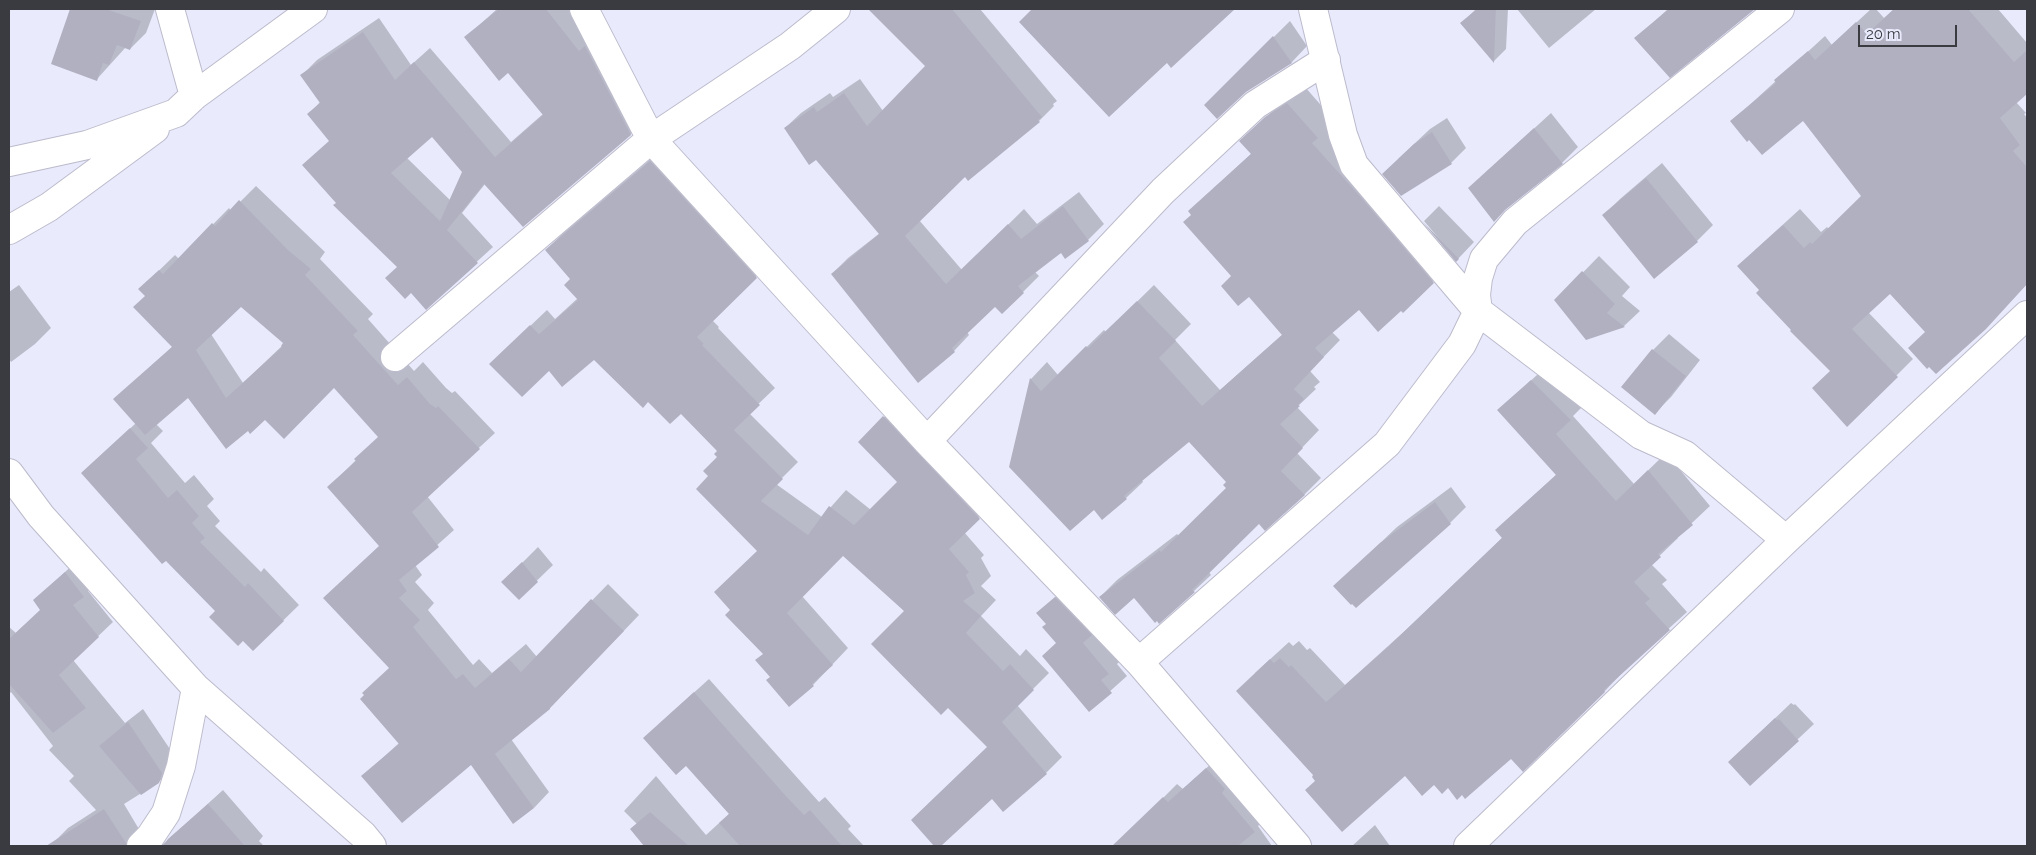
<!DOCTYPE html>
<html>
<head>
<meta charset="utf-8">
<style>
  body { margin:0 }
  #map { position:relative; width:2036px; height:855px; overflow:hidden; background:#e9eafc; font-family:Raleway,sans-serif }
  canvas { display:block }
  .frame { position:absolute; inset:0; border:10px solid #3a3a41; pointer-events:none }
  .scale { position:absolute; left:1858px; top:25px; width:99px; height:22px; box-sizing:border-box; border:2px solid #3a3a41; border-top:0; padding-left:6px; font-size:15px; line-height:18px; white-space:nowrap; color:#3a3a41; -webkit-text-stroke:4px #e9eafc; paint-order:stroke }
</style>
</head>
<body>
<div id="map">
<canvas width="2036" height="855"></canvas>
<div class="frame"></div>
<div class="scale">20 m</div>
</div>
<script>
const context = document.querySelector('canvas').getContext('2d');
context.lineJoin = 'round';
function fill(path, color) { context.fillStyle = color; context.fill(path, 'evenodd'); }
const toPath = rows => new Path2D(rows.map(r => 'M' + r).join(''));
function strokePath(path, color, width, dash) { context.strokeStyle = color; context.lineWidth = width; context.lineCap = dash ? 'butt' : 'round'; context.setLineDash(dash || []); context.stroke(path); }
fill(toPath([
  [72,9,155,9,146,33,130,49,126,47,97,79,52,63],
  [497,9,573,9,646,119,631,134,485,184,462,213,493,247,426,308,399,267,337,203,330,140,309,114,320,102,302,75,317,60,379,18,411,65,430,48,511,142,543,114,509,71,466,37],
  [433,135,463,171,451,201,407,158],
  [870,9,980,9,1057,101,1053,104,1054,106,1039,121,965,175,919,220,962,270,1024,209,1037,224,1079,192,1104,224,1088,240,1065,257,1061,251,1035,272,1039,276,1003,312,995,305,967,332,969,335,954,351,832,274,848,258,880,233,817,158,785,128,801,113,830,93,833,97,860,79,883,111,927,66],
  [1033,9,1233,9,1171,66,1167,61],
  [1474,9,1508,9,1506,49,1494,61,1462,23,1475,10],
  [1517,9,1596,9,1549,48],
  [1668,9,1753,9,1670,76,1636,38],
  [1871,9,1876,9,1884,18,1894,9,1998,9,2027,43,2027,92,2016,102,2026,113,2024,114,2027,118,2027,284,2002,311,1926,331,1890,292,1868,312,1913,359,1847,425,1831,370,1793,330,1760,290,1755,250,1800,209,1821,232,1827,227,1829,229,1862,196,1803,119,1732,121,1825,36,1832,45],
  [1290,21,1307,46,1292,62,1246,91,1205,105],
  [1305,87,1334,120,1450,266,1401,310,1359,309,1332,332,1340,340,1310,371,1320,382,1314,387,1316,389,1297,407,1319,430,1297,453,1321,478,1304,495,1259,523,1209,572,1211,575,1194,591,1100,597,1117,580,1177,534,1179,536,1228,488,1228,482,1189,441,1142,480,1143,482,1126,498,1094,508,1010,466,1031,379,1047,362,1058,375,1104,330,1106,332,1154,285,1191,324,1175,340,1220,390,1283,334,1232,276,1189,211,1252,153,1258,125,1283,101],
  [1551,113,1578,147,1562,163,1469,188],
  [1447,118,1466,148,1451,163,1398,159,1430,129],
  [666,146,772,261,712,320,719,327,718,328,775,388,749,413,798,462,776,484,822,517,846,490,871,510,899,482,860,442,900,401,995,502,964,532,984,555,981,558,991,576,981,586,996,600,981,616,1020,656,1026,649,1049,673,1017,705,1062,757,1046,773,992,797,940,846,936,846,912,820,988,747,906,611,843,555,802,596,848,648,813,685,790,705,771,677,764,653,732,610,758,550,710,476,719,457,719,451,681,412,648,400,594,358,549,369,507,348,547,310,555,319,578,298,572,279,546,250,562,234],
  [1662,163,1713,225,1697,241,1604,215,1620,199],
  [256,186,325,252,320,259,373,314,368,319,414,371,423,362,446,388,452,393,455,391,495,433,427,496,454,530,415,565,422,575,415,582,434,603,428,610,473,665,479,659,492,673,526,644,537,657,608,584,639,615,550,708,511,739,549,792,534,808,471,763,363,776,399,743,390,668,380,545,329,487,379,437,334,386,265,419,188,396,156,424,163,431,151,443,185,483,194,475,214,499,207,506,220,521,215,526,261,572,264,568,299,605,253,650,217,611,99,458,136,423,115,399,173,346,146,296,140,289,175,255,179,259,229,208,231,211],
  [241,305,285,343,243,383,211,334],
  [1439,206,1474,242,1457,260,1424,221],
  [1599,256,1630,287,1622,296,1640,311,1624,326,1586,338,1556,300],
  [19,285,51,328,35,344,11,362,9,359,9,292],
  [1669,334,1700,360,1671,397,1655,413,1653,350],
  [1550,363,1588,401,1573,416,1634,484,1666,453,1710,506,1677,537,1678,538,1651,564,1667,580,1662,584,1687,612,1621,672,1622,673,1605,691,1462,794,1448,787,1405,774,1316,780,1315,775,1255,673,1289,642,1293,646,1299,641,1307,650,1310,648,1345,685,1408,628,1503,537,1496,530,1557,474,1499,410],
  [1451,487,1466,507,1450,523,1335,586,1397,527],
  [538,547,553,565,519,598,503,582],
  [80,558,98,581,88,591,113,622,73,660,125,723,143,709,176,758,173,767,159,782,124,804,149,846,56,846,53,843,68,828,96,810,69,781,74,776,49,750,53,746,11,692,9,694,9,627,16,633,41,610,35,600],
  [1072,582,1124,657,1117,664,1127,676,1089,710,1057,643,1047,624,1038,613],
  [709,679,819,802,825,797,851,826,848,829,864,846,646,846,632,829,637,824,624,811,656,776,706,835,730,813,659,724],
  [1791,703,1794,705,1795,704,1814,724,1750,784,1746,746],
  [1221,755,1262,822,1258,826,1272,846,1134,846,1124,837,1177,784,1183,789],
  [223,790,263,836,259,841,264,846,161,846],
  [1375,825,1390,846,1352,846]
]), '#0003');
fill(toPath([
  [70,9,106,9,141,21,130,50,117,45,109,65,103,63,97,81,51,64],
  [499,9,546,9,579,51,585,46,631,135,523,227,484,184,447,230,478,263,426,310,411,293,405,299,385,278,397,267,333,205,336,203,302,165,329,141,307,114,320,103,300,75,363,32,395,80,414,62,495,157,543,115,508,73,499,81,464,37],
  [432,137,462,172,440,221,391,173],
  [868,9,952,9,1042,117,1038,120,1040,122,968,181,965,177,905,236,946,284,1008,224,1021,239,1063,206,1089,241,1065,259,1061,253,1018,286,1024,293,1002,314,995,307,952,348,955,352,918,383,831,274,879,234,816,160,809,165,784,128,814,107,817,112,844,93,867,126,925,66],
  [1032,9,1235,9,1171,68,1167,63,1109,117,1019,22],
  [1477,9,1496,9,1494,63,1460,23],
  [1669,9,1755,9,1670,78,1634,38],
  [1894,9,1968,9,2014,62,2027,50,2027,94,2000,118,2020,145,2013,151,2027,167,2027,284,1986,329,1936,374,1929,367,1927,369,1908,348,1925,332,1890,294,1852,329,1898,377,1847,427,1812,388,1830,371,1790,331,1791,330,1756,293,1759,290,1737,266,1783,225,1804,248,1810,242,1812,244,1861,196,1803,121,1762,155,1749,140,1747,142,1730,121,1776,83,1774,80,1808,51,1815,60,1856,22,1867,34],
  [1273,36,1292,63,1246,92,1217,119,1204,105],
  [1287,103,1318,138,1312,143,1359,195,1434,283,1403,313,1401,311,1378,332,1359,310,1315,348,1324,357,1294,389,1304,399,1298,405,1300,406,1280,424,1303,448,1281,471,1305,495,1265,531,1259,524,1192,590,1195,592,1159,624,1157,621,1155,623,1134,598,1115,615,1099,597,1160,550,1161,552,1226,488,1223,485,1226,482,1189,442,1124,496,1127,499,1102,520,1094,510,1070,531,1009,467,1030,378,1041,391,1086,346,1088,348,1137,301,1176,341,1159,358,1202,406,1282,335,1249,297,1238,306,1221,286,1231,276,1183,222,1191,215,1188,211,1251,154,1239,141,1265,117],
  [1534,128,1563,164,1505,210,1494,222,1468,188],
  [1432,132,1452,164,1401,196,1382,174,1414,144],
  [650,161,757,278,697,337,704,344,702,345,760,405,734,430,783,479,761,501,808,535,829,506,854,525,897,482,858,442,883,416,980,519,949,549,969,572,966,575,975,593,963,601,981,616,966,633,1003,671,1010,664,1034,690,1002,722,1047,774,1003,812,992,799,941,846,934,846,911,820,987,747,948,708,941,715,871,644,904,611,843,556,787,613,833,665,812,684,814,686,789,707,766,680,770,677,755,660,763,654,725,615,730,610,714,592,757,551,696,489,708,476,703,471,717,457,714,454,717,451,681,414,670,424,648,402,643,408,594,360,562,387,549,371,522,397,489,364,530,325,539,334,578,300,564,285,570,279,545,250],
  [1646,178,1698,242,1654,279,1602,215],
  [239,200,288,250,311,269,305,275,358,331,353,335,398,385,407,377,430,404,436,408,438,406,480,449,412,512,439,547,399,580,407,591,399,598,420,620,413,627,456,679,463,674,475,688,509,659,521,672,591,599,624,631,550,708,550,709,495,754,534,808,513,824,471,765,402,823,361,776,399,744,360,699,364,695,362,693,389,668,323,598,379,546,327,487,356,461,354,459,378,437,334,388,284,439,265,420,250,434,248,431,226,449,188,398,145,435,113,399,172,347,133,307,145,296,138,289,159,270,163,274,212,223,215,226],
  [241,307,283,343,281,346,282,347,226,398,196,350],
  [1422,221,1459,259,1456,262],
  [1582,271,1615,304,1607,313,1625,327,1586,340,1554,300],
  [1652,349,1686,376,1655,415,1621,387],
  [1531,380,1571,420,1556,434,1616,501,1648,470,1693,525,1658,554,1661,557,1634,582,1650,599,1645,603,1670,630,1604,690,1605,692,1523,772,1511,759,1465,799,1462,795,1457,800,1448,788,1442,794,1434,785,1422,796,1405,776,1342,832,1305,790,1315,781,1312,777,1313,775,1236,691,1270,659,1274,663,1280,658,1289,667,1291,665,1326,702,1389,646,1502,538,1495,530,1556,475,1497,410],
  [130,428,148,448,136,459,168,498,177,490,199,516,192,523,205,538,200,542,245,587,248,583,284,621,253,651,243,641,238,646,209,617,215,611,166,561,162,564,81,473],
  [1435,502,1451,524,1356,608,1352,604,1351,605,1333,586,1380,543],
  [522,562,538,582,519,600,501,582],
  [65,572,84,597,73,605,99,637,59,675,86,708,53,733,9,684,9,639,40,610,33,600],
  [1055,597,1092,635,1083,643,1109,674,1101,680,1112,693,1089,712,1042,656,1056,643,1042,627,1046,624,1036,613],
  [694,692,785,795,804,815,810,810,842,846,740,846,719,823,729,814,686,766,676,775,643,738],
  [1775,718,1777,720,1779,719,1799,741,1750,786,1728,762],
  [128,722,162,773,159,783,141,795,99,746],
  [1206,768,1225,789,1222,793,1255,832,1238,846,1112,846,1163,797,1168,802],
  [208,804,245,846,163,846,168,839],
  [104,809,126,843,126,846,46,846],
  [650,812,689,846,644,846,630,829]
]), '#b0b0c1');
const street = toPath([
  [170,9,194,96],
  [584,9,651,139,927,441,1139,662,1297,846],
  [1313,9,1343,135,1354,165,1478,311,1641,435,1685,455,1786,540],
  [9,162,87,145,176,113,194,96,313,9],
  [9,230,49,207,155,129],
  [395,357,651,139,790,46,836,9],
  [927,441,1163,191,1255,105,1326,60],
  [9,473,41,516,196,688,363,835,372,846],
  [1139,662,1387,444,1462,344,1478,311,1476,295,1478,278,1484,259,1515,222,1780,9],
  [141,846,150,837,166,813,181,766,196,688],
  [1468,846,1786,540,2027,315]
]);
strokePath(street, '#bbc', 30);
strokePath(street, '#fff', 28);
</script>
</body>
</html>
